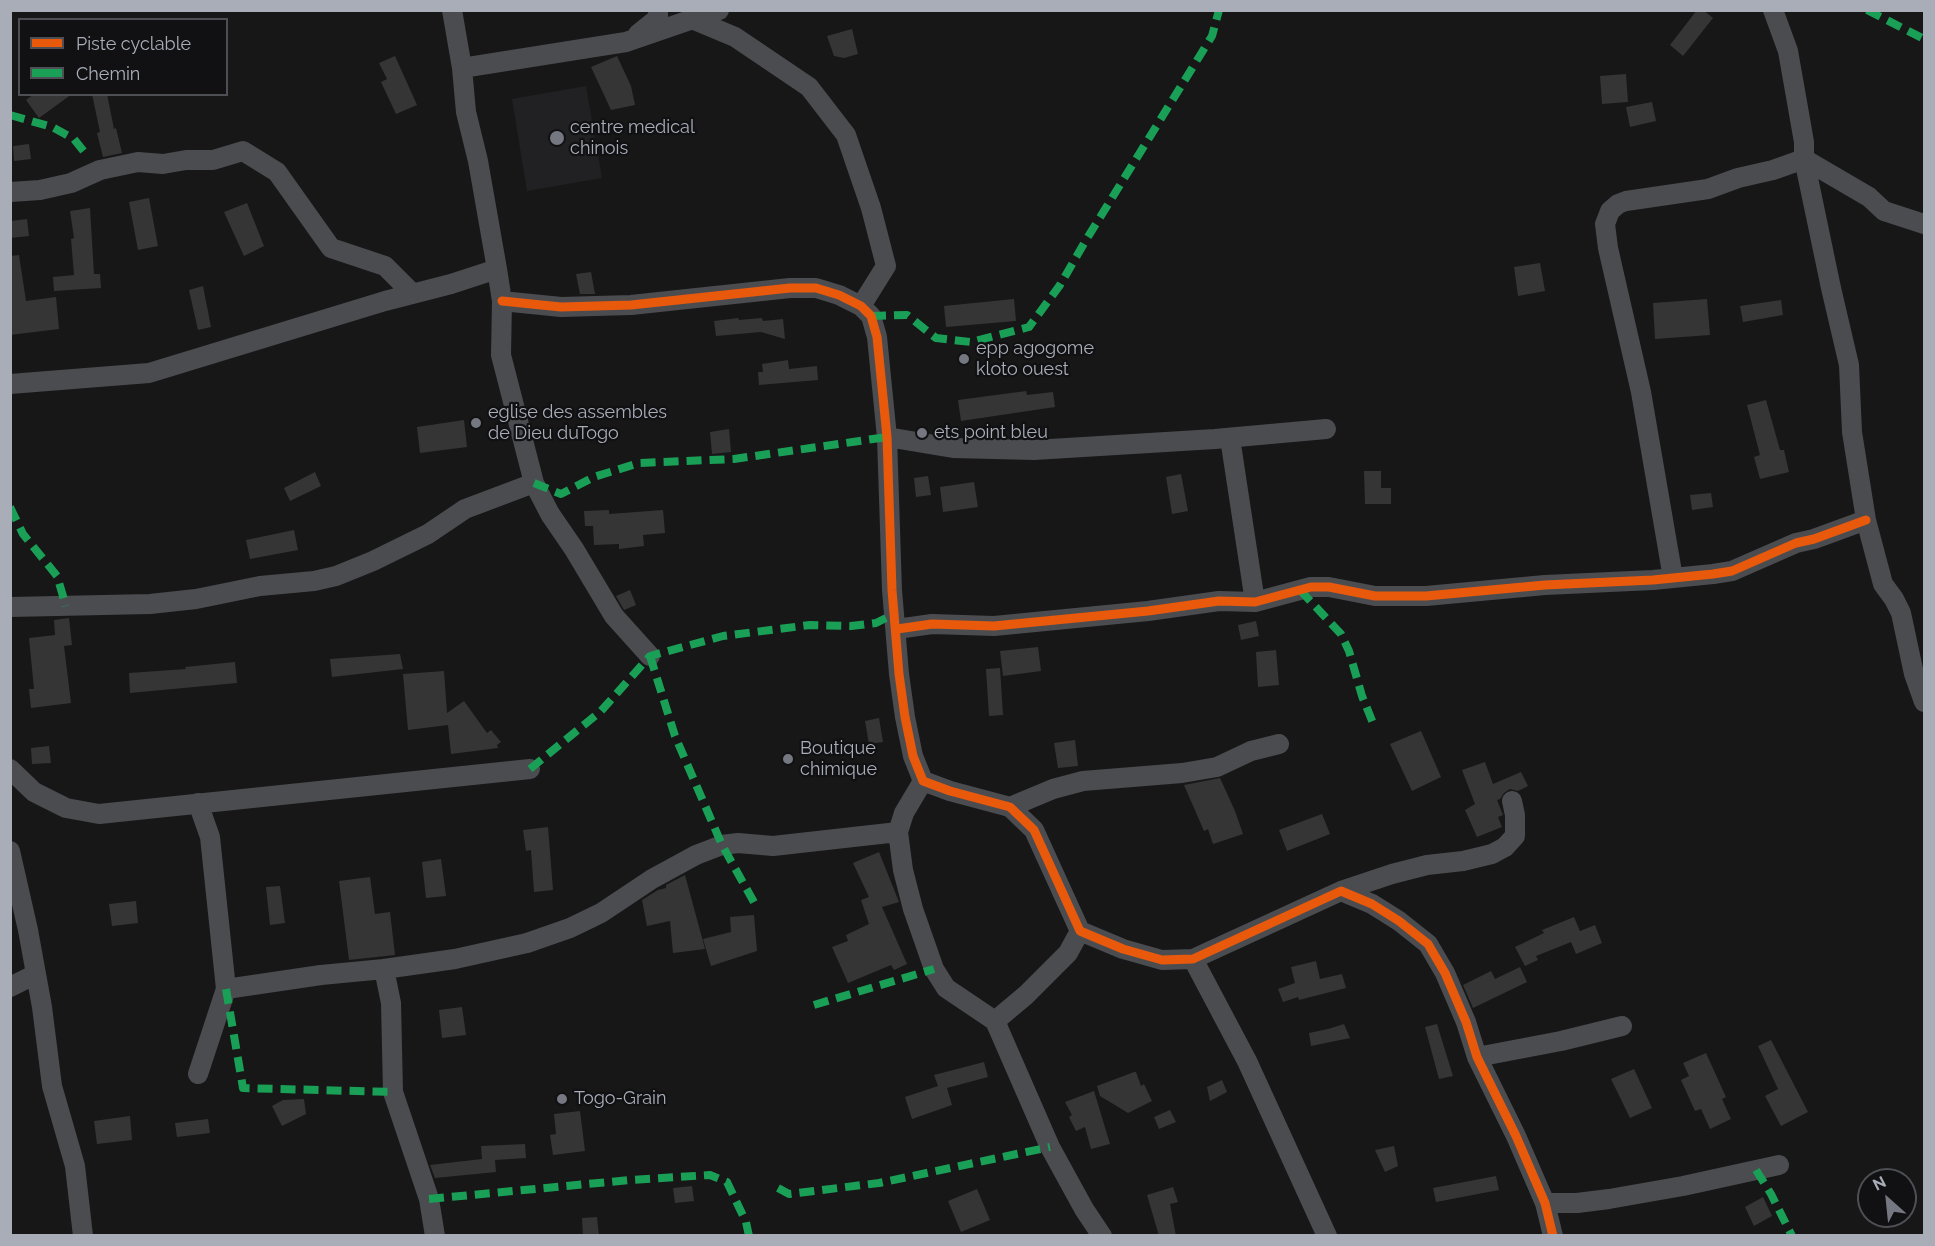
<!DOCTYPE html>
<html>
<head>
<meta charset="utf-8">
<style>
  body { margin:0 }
  #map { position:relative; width:1935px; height:1246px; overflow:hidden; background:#171717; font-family:Raleway,sans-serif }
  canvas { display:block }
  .frame { position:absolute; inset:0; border:12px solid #a8adb8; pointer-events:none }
  .legend { position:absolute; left:18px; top:18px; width:210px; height:78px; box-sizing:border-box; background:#111113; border:2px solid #4d4f55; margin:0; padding:8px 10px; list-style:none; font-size:18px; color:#a8adb8 }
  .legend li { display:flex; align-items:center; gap:12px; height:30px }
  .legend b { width:30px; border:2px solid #4d4f55 }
  .north { position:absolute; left:1857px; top:1168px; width:60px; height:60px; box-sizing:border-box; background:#111113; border:2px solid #4d4f55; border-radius:50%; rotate:333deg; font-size:16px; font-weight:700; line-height:24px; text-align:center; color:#a8adb8 }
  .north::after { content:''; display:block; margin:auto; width:21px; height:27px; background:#757880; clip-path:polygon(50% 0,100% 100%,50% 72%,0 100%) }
</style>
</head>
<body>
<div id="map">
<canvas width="1935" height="1246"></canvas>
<div class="frame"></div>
<ul class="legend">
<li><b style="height:8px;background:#e8590c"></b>Piste cyclable</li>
<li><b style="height:8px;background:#1a9f57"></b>Chemin</li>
</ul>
<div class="north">N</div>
</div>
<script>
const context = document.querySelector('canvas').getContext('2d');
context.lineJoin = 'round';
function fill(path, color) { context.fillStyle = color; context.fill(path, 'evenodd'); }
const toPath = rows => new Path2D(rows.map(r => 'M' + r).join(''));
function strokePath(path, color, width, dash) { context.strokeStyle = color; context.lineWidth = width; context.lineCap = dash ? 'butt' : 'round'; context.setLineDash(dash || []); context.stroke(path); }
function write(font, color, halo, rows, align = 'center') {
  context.font = font + ' Raleway,sans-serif'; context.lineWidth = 4.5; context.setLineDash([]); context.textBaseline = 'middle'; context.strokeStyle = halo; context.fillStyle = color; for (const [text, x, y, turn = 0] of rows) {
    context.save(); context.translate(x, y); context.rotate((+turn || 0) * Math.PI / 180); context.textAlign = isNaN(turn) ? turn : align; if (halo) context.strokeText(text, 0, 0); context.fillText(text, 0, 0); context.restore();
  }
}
fill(toPath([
  [586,86,602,178,527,191,512,99]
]), '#212123');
fill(toPath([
  [1697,10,1703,10,1713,18,1683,56,1670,45],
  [852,29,858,54,844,58,834,56,827,36],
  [395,56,417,105,396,114,381,82,387,79,379,63],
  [617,56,631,86,635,105,611,110,591,67],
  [1626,74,1628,102,1602,104,1600,76],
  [34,94,72,94,39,118,26,100],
  [92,94,107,94,114,129,116,128,122,153,103,157,97,133,100,132],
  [1652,102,1656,121,1630,127,1626,107],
  [29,144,31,159,14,161,13,146],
  [149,198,158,246,138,250,129,202],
  [247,203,264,246,244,256,224,212],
  [90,208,94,274,100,274,101,288,54,291,53,277,74,275,71,239,74,238,70,211],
  [27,219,29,236,10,238,10,221],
  [19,255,26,301,56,297,59,329,10,335,10,256],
  [1540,263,1545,291,1518,296,1514,267],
  [591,272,595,294,580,294,576,274],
  [203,286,211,327,198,330,189,290],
  [1014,299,1016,321,946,327,944,306],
  [1707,299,1710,335,1655,339,1653,303],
  [1781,300,1783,315,1743,322,1740,306],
  [738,318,739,320,762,318,763,321,783,319,785,339,761,332,716,336,714,321],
  [788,360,789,369,817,366,818,380,759,385,758,372,763,372,762,364],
  [1026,391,1027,395,1053,392,1055,407,961,421,958,400],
  [1766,400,1780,450,1784,450,1789,472,1760,479,1754,457,1760,455,1747,405],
  [464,420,467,447,420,453,417,427],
  [729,429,731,452,712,454,710,432],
  [1364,471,1381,471,1381,488,1391,488,1391,504,1365,504],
  [315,472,321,486,290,501,284,488],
  [1181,474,1188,511,1172,514,1166,477],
  [928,476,931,495,916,497,914,478],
  [974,482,978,507,943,512,940,487],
  [1711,493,1713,507,1692,510,1690,495],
  [609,510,609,514,663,510,665,533,643,535,644,546,619,549,619,544,594,545,593,526,585,526,584,511],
  [294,530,298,550,250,559,246,540],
  [630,590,636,605,624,610,616,596],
  [69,618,72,645,64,646,71,703,31,708,29,689,34,689,29,638,55,635,54,620],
  [1256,621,1259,636,1241,640,1238,625],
  [1038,647,1041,671,1003,676,1000,651],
  [1276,650,1279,685,1258,687,1256,652],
  [400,654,403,669,332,677,330,659],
  [235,662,237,683,130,693,129,673,186,669,185,667],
  [1000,668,1003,715,989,716,986,669],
  [444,671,447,713,464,701,487,733,491,730,501,742,497,745,498,748,451,754,448,725,408,730,403,674],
  [879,718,883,742,869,744,865,721],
  [1421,731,1441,777,1412,791,1390,744],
  [1075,740,1078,766,1058,768,1054,743],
  [49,746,51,763,32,764,31,748],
  [1485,762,1493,784,1521,772,1528,786,1518,791,1510,789,1504,793,1500,799,1497,800,1503,815,1498,817,1502,827,1477,837,1465,810,1475,804,1462,770],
  [1220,778,1235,811,1243,834,1213,844,1208,829,1204,831,1184,785],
  [1322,814,1330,834,1287,851,1279,830],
  [548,827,553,890,534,892,531,850,526,851,523,830],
  [879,852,899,902,882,907,907,964,894,970,891,965,848,983,832,947,848,941,846,935,869,924,861,900,869,897,853,863],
  [441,859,446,896,426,898,422,862],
  [685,875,705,949,673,953,670,921,647,926,642,900,658,890,666,888,666,885],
  [370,877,375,914,390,912,395,955,349,960,339,881],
  [280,886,285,923,270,925,266,887],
  [136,901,138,923,112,926,109,904],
  [754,915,757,951,711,966,703,939,731,932,730,917],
  [1574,917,1580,931,1595,925,1602,943,1576,954,1571,942,1536,956,1538,960,1525,966,1515,947,1544,933,1542,930],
  [1316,961,1320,979,1342,974,1346,988,1299,1000,1298,997,1283,1002,1278,989,1295,983,1291,967],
  [1520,967,1527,982,1473,1008,1463,985,1491,971,1495,979],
  [462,1007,466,1035,442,1038,439,1010],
  [1344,1024,1350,1038,1311,1046,1309,1033,1328,1029],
  [1437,1024,1453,1076,1439,1079,1425,1027],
  [1771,1040,1808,1112,1781,1126,1765,1096,1778,1089,1758,1046],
  [1706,1053,1726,1097,1722,1099,1731,1119,1710,1129,1701,1109,1695,1111,1681,1080,1689,1076,1683,1063],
  [984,1062,988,1077,947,1088,952,1105,912,1119,905,1097,938,1086,934,1075],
  [1634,1069,1652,1108,1630,1118,1611,1079],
  [1134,1072,1136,1072,1141,1086,1144,1084,1152,1101,1128,1113,1100,1096,1097,1086],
  [1222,1080,1227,1092,1210,1101,1207,1087],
  [1094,1091,1110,1144,1091,1149,1085,1127,1076,1131,1069,1117,1072,1115,1065,1102],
  [304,1099,306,1114,282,1126,272,1106,283,1100],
  [1170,1110,1176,1122,1159,1129,1154,1117],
  [580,1111,585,1151,553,1155,550,1135,556,1134,554,1114],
  [130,1116,132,1140,97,1144,94,1121],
  [208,1119,210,1133,177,1137,175,1123],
  [525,1144,526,1158,495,1160,496,1172,435,1178,430,1165,482,1159,481,1146],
  [1394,1146,1398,1166,1385,1172,1375,1150],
  [1496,1176,1499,1190,1436,1202,1433,1188],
  [692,1186,694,1201,675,1203,673,1188],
  [1173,1187,1178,1202,1170,1204,1176,1236,1159,1236,1147,1195],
  [977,1189,990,1220,961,1232,948,1201],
  [1763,1197,1772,1216,1754,1226,1745,1207],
  [597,1217,599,1236,583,1236,582,1218]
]), '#353536');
strokePath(toPath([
  [452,10,462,68,466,112,478,161,497,269,502,301,501,355,534,483,550,514,574,549,614,616,650,656],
  [1773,10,1788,51,1804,142,1804,159,1831,288,1849,365,1852,432,1866,520,1883,584,1894,599,1901,613,1914,674,1924,702],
  [692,19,735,37,809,87,846,135,871,208,886,266,861,306],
  [638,34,658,18,658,10],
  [462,68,626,42,719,10],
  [10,192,40,190,71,183,100,170,138,162,163,164,186,160,213,160,243,151,277,172,331,248,385,266,413,294],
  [502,301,561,307,631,305,790,288,816,288,839,295,861,306,871,316,877,337,887,437,892,590,899,674,905,717,913,756,923,781,950,791,1010,807,1034,830,1080,931,1123,949,1162,960,1193,959,1341,891,1372,904,1399,921,1428,944,1445,973,1466,1022,1477,1057,1516,1136,1545,1203,1553,1236],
  [10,384,149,373,385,301,451,284,497,269],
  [887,437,953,448,1034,450,1215,439,1326,429],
  [1230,438,1255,602],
  [1673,578,1641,392,1608,248,1605,224,1610,211,1618,204,1626,201,1708,189,1738,178,1773,170,1804,159,1869,197,1884,211,1924,224],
  [10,607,150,604,196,599,260,586,314,581,336,576,373,561,428,534,465,509,534,483],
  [897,629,932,624,994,626,1148,611,1219,601,1255,602,1311,587,1329,587,1375,596,1426,596,1545,585,1653,580,1713,574,1732,571,1796,543,1814,539,1866,520],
  [10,769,34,792,66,808,99,814,530,769],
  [923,781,904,813,898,832,903,870,913,909,934,969,946,988,995,1021],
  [198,803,210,837,226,989,198,1074],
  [1010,807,1053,789,1083,781,1182,773,1217,767,1251,751,1279,744],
  [10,851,28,930,42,1007,52,1086,75,1166,83,1236],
  [1341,891,1392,874,1427,865,1463,861,1492,854,1505,847,1515,836,1515,815,1512,801],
  [1080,931,1068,953,1026,995,995,1021,1050,1147,1084,1209,1102,1236],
  [1193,959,1247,1061,1327,1236],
  [384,969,455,959,527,943,570,928,601,913,652,879,696,855,722,845,738,843,773,846,898,832],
  [10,987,36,974],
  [226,989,321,975,384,969,391,1003,393,1092,429,1199,435,1236],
  [1477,1057,1561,1041,1622,1026],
  [1545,1203,1577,1203,1609,1199,1683,1186,1779,1165]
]), '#4b4c50', 20);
strokePath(toPath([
  [1867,10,1924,39],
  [10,115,52,127,74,139,86,154,88,154],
  [871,316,907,315,936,338,971,342,1029,327,1060,285,1086,240,1212,36,1219,10],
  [534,483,561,494,594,477,639,463,734,459,887,437],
  [10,507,23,534,57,576,66,606],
  [1300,590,1341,634,1349,651,1362,696,1375,728],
  [650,656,675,736,722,845,755,904],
  [530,769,601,711,650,656,723,636,810,625,851,626,876,623,894,614],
  [226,989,243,1088,393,1092],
  [814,1005,934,969],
  [1756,1170,1771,1194,1792,1236],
  [778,1188,789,1194,879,1183,1050,1147],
  [429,1199,630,1180,710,1175,727,1182,746,1222,749,1236]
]), '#1a9f57', 8, [15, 8]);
strokePath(toPath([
  [502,301,561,307,631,305,790,288,816,288,839,295,861,306,871,316,877,337,887,437,892,590,899,674,905,717,913,756,923,781,950,791,1010,807,1034,830,1080,931,1123,949,1162,960,1193,959,1341,891,1372,904,1399,921,1428,944,1445,973,1466,1022,1477,1057,1516,1136,1545,1203,1553,1236],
  [897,629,932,624,994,626,1148,611,1219,601,1255,602,1311,587,1329,587,1375,596,1426,596,1545,585,1653,580,1713,574,1732,571,1796,543,1814,539,1866,520]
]), '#e8590c', 9);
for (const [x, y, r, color] of [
  [557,138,8,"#757880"],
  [964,359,6,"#757880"],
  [476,423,6,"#757880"],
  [922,433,6,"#757880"],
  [788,759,6,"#757880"],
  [562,1099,6,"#757880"]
]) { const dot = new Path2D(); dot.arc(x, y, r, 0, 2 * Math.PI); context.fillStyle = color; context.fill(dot); strokePath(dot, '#111113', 2); }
write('18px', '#a8adb8', '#111113', [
  ["centre medical",570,128],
  ["chinois",570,149],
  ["epp agogome",976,349],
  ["kloto ouest",976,370],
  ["eglise des assembles",488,413],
  ["de Dieu duTogo",488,434],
  ["ets point bleu",934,433],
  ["Boutique",800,749],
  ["chimique",800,770],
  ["Togo-Grain",574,1099]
], 'left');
</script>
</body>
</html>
